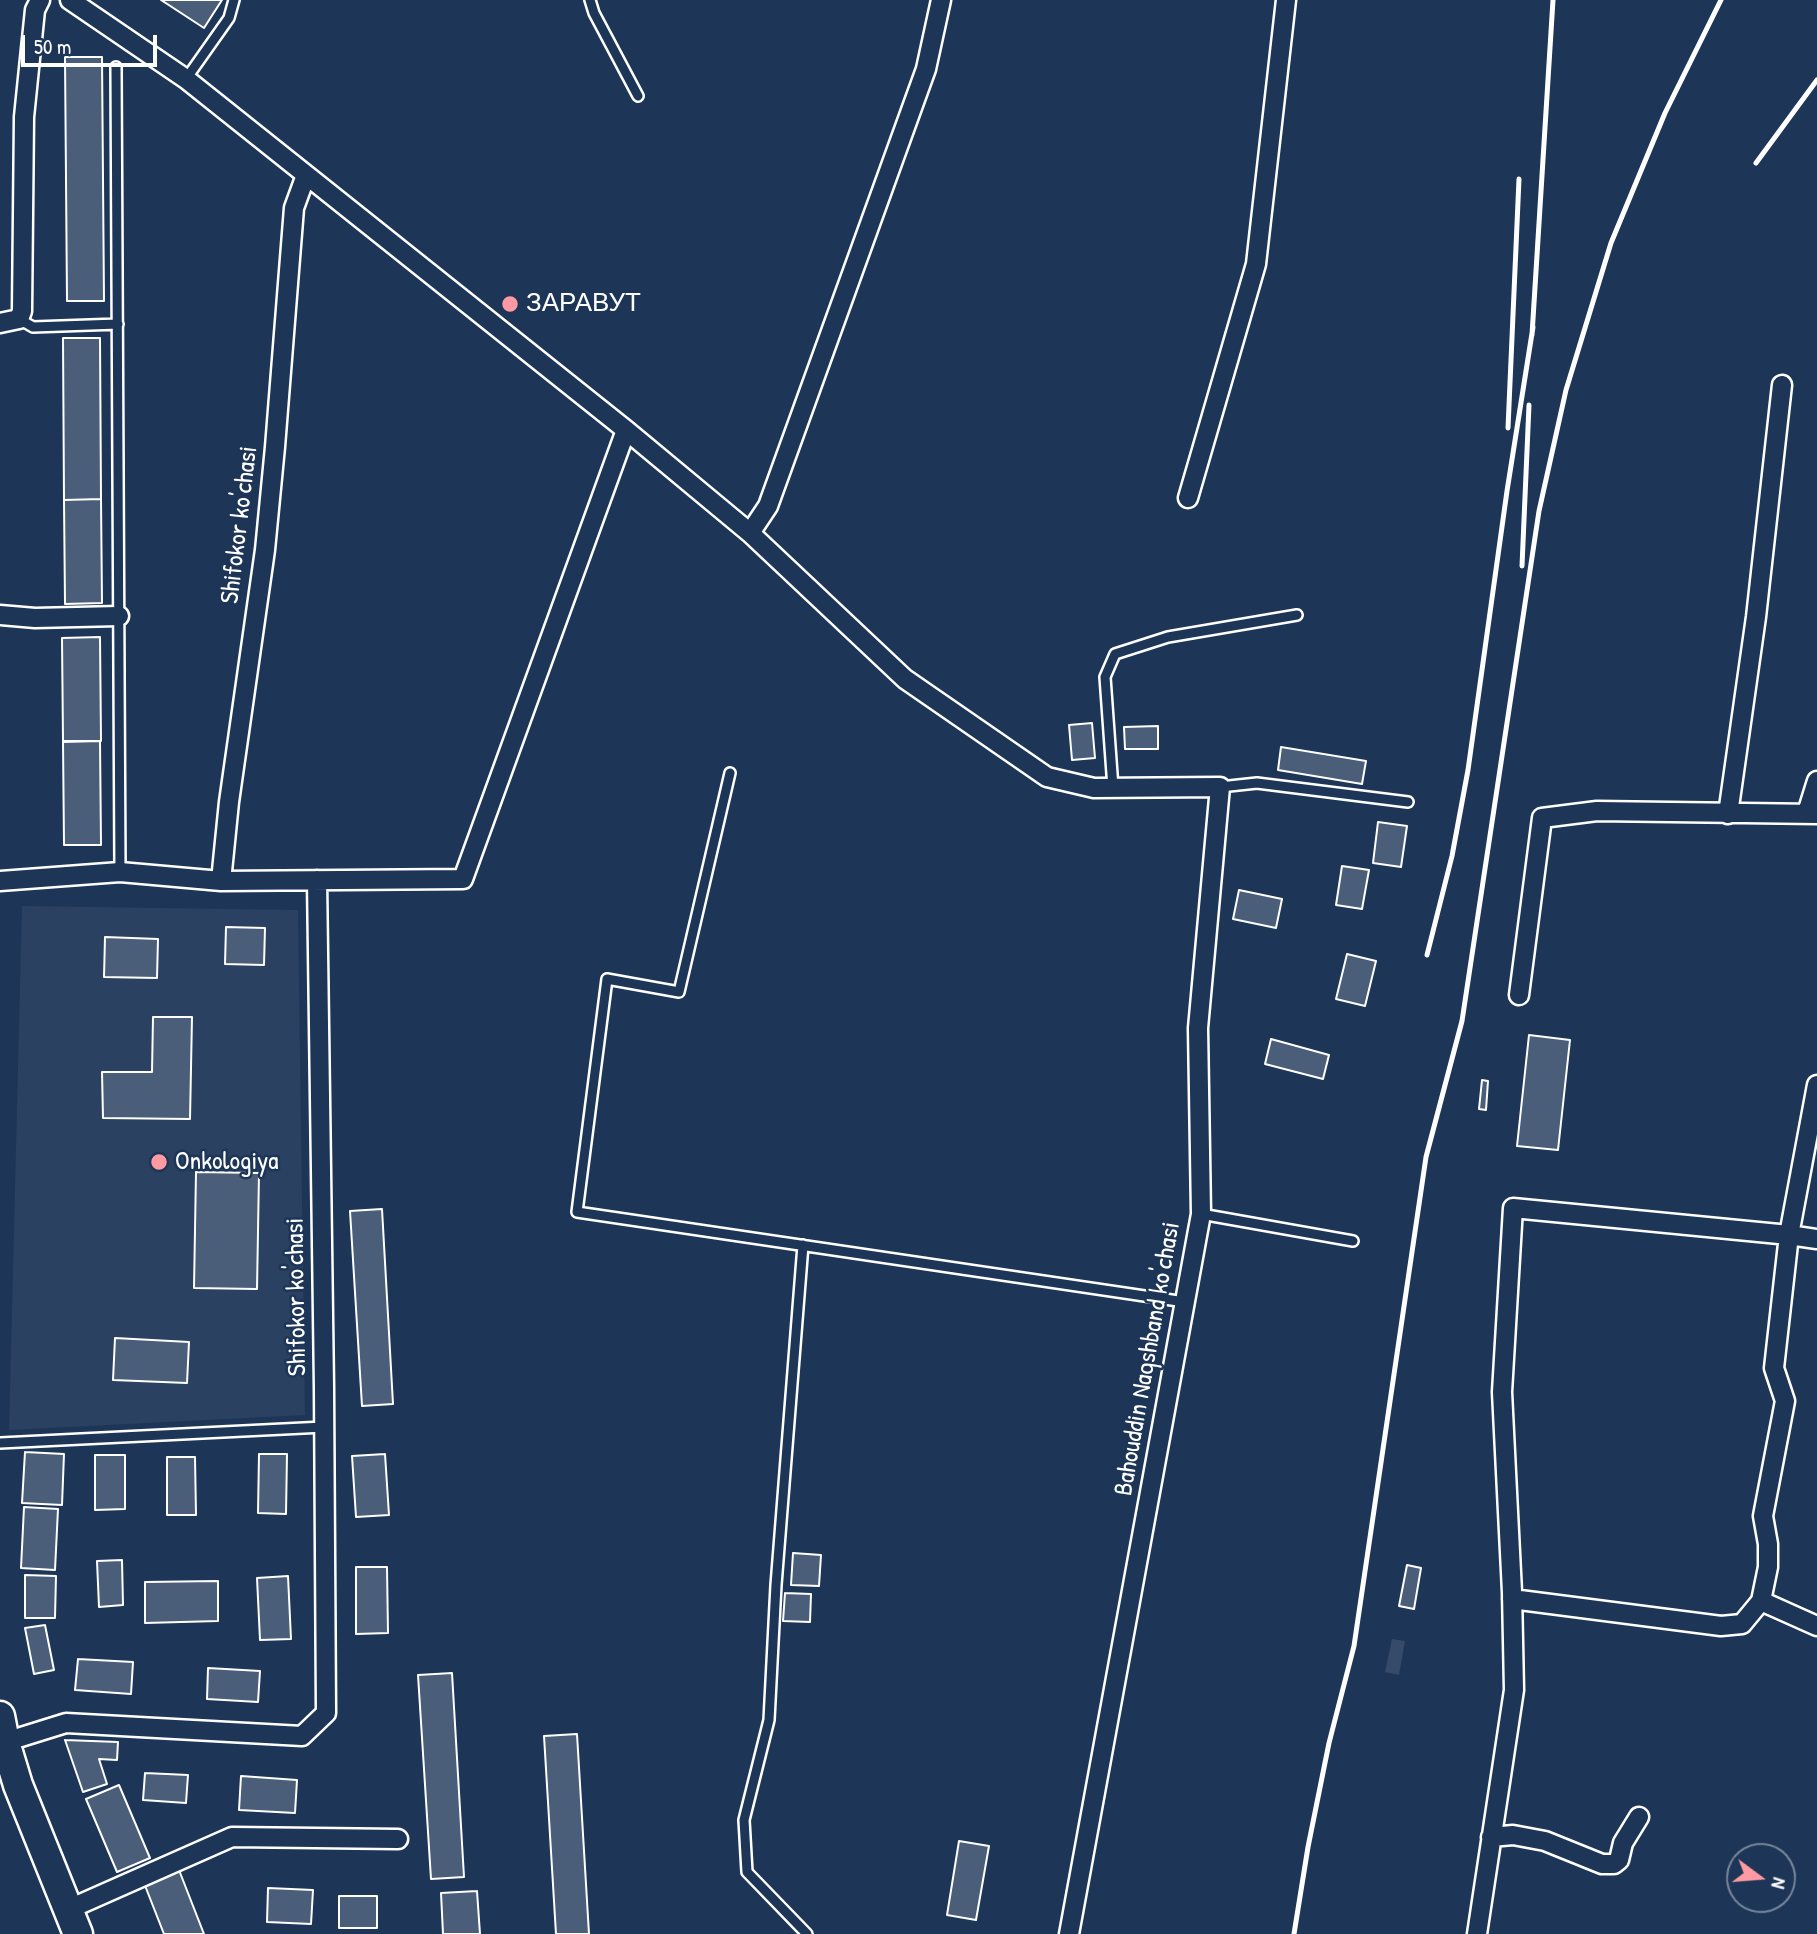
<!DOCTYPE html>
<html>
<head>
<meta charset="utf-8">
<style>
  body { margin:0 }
  #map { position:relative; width:1817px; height:1934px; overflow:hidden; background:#1d3557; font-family:"Patrick Hand",sans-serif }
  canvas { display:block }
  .north { position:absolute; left:1726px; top:1843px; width:70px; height:70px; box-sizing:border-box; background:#1d3557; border:2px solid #77869a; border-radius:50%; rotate:106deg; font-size:19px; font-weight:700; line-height:28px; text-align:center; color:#fff }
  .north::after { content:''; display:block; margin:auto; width:24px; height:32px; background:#ff9aa2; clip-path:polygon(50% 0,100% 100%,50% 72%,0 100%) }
  .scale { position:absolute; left:21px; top:35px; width:136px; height:32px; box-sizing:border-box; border:4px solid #fff; border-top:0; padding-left:9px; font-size:21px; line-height:24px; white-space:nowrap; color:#fff; -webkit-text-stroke:5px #1d3557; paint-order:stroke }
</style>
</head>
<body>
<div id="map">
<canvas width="1817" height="1934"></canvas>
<div class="north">N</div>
<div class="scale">50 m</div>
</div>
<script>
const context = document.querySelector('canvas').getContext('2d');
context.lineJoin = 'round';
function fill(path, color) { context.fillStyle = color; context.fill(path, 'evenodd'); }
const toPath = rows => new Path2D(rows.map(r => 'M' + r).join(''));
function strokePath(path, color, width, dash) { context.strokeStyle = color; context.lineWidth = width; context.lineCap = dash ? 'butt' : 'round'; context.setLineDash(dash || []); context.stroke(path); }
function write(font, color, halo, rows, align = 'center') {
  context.font = font + ' "Patrick Hand",sans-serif'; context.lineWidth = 5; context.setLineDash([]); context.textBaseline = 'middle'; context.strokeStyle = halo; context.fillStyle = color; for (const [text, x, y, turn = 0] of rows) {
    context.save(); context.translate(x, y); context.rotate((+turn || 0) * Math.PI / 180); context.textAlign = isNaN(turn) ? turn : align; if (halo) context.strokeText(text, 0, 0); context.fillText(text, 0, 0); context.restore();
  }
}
fill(toPath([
  [22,906,298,910,305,1415,9,1430]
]), '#2a4161');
fill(toPath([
  [1392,1639,1405,1641,1399,1675,1385,1672]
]), '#364b69');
const building = toPath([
  [161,0,222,0,204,28,161,0],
  [65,57,102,57,104,301,67,301,65,57],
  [63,338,100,338,101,499,64,500,63,338],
  [101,499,102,603,65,604,64,500,101,499],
  [100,637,101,741,63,741,62,638,100,637],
  [1092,723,1095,758,1072,760,1069,725,1092,723],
  [1158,726,1158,749,1125,749,1124,727,1158,726],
  [100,741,101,845,64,845,63,742,100,741],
  [1281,747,1366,761,1362,784,1278,770,1281,747],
  [1378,822,1407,826,1401,867,1373,863,1378,822],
  [1342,866,1369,870,1362,909,1336,905,1342,866],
  [1239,890,1282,899,1276,928,1233,919,1239,890],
  [226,927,265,928,264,965,225,964,226,927],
  [105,937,158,939,157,978,104,977,105,937],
  [1347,954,1376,961,1365,1006,1336,999,1347,954],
  [153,1017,192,1017,190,1119,103,1118,102,1072,152,1072,153,1017],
  [1529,1035,1570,1040,1558,1150,1517,1146,1529,1035],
  [1271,1039,1329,1055,1323,1079,1265,1064,1271,1039],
  [1482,1080,1488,1081,1486,1110,1479,1109,1482,1080],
  [196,1172,259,1173,257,1289,194,1288,196,1172],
  [382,1209,393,1404,362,1406,350,1211,382,1209],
  [115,1338,189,1342,187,1383,113,1380,115,1338],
  [25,1452,64,1454,62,1505,22,1503,25,1452],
  [259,1454,287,1454,286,1514,258,1513,259,1454],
  [385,1454,389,1515,356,1517,352,1456,385,1454],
  [95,1455,125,1455,125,1509,95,1510,95,1455],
  [167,1457,195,1457,196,1515,167,1515,167,1457],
  [24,1507,58,1509,55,1570,21,1568,24,1507],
  [793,1553,821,1555,819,1586,791,1585,793,1553],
  [122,1560,123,1605,99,1607,97,1561,122,1560],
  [1407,1565,1421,1568,1414,1609,1399,1606,1407,1565],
  [356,1567,387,1567,388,1633,356,1634,356,1567],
  [25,1575,56,1576,55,1618,25,1618,25,1575],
  [288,1576,291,1639,260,1640,257,1578,288,1576],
  [218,1581,218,1621,145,1623,145,1582,218,1581],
  [785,1593,811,1594,810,1622,783,1621,785,1593],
  [45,1625,54,1670,34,1674,25,1628,45,1625],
  [78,1659,133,1662,131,1694,75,1690,78,1659],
  [208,1668,260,1671,258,1702,207,1699,208,1668],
  [452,1673,464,1877,431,1879,418,1675,452,1673],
  [577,1734,589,1934,556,1934,544,1736,577,1734],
  [65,1740,118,1742,117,1760,99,1759,107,1784,83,1792,65,1740],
  [145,1773,188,1775,186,1803,143,1800,145,1773],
  [241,1776,297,1780,295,1813,239,1810,241,1776],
  [119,1785,150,1858,117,1872,86,1799,119,1785],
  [959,1841,989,1846,976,1920,947,1915,959,1841],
  [179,1870,204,1934,164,1934,144,1883,179,1870],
  [268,1888,313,1890,311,1924,267,1922,268,1888],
  [477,1891,480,1934,443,1934,441,1893,477,1891],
  [339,1896,377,1896,377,1928,339,1928,339,1896]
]);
fill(building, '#4a5d79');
strokePath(building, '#fff', 2);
const lane = toPath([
  [590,0,594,13,638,96],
  [116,67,120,872],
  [186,79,229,18,234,0],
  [19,319,33,327,118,324],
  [730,773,679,992,607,979,577,1212,1185,1302],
  [1220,787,1257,783,1408,802],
  [1113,788,1105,677,1115,654,1168,637,1297,615],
  [1201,1214,1353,1241],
  [803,1245,776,1585,769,1720,744,1820,747,1872,807,1934],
  [0,1443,324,1427]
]);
const street = toPath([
  [70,0,186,79,626,430,750,533,905,679,1047,777,1094,788,1220,787,1198,1028,1201,1214,1069,1934],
  [0,323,19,319,22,311,24,117,35,10,40,0],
  [1188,498,1256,264,1286,0],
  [750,533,768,506,926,69,941,0],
  [0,615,35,618,119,616],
  [1807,813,1817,781],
  [1728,814,1756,617,1782,385],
  [0,881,120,872,221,881,463,879,626,430],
  [221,881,229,802,265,550,275,447,294,208,306,175],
  [1519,995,1542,818,1597,811,1817,814],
  [1512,1599,1721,1626,1742,1624,1761,1601,1768,1567,1768,1544,1763,1516,1785,1401,1774,1368,1789,1235,1817,1239],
  [1761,1601,1817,1626],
  [5,1742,66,1723,302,1736,326,1713,324,1388,317,880],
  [1491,1837,1513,1835,1545,1841,1602,1864,1614,1864,1619,1860,1623,1843,1639,1817],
  [67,1910,232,1837,398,1839],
  [1477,1934,1514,1690,1512,1592,1502,1392,1513,1208,1789,1235,1817,1085]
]);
const primary = toPath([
  [0,1716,5,1742,18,1785,78,1934]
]);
strokePath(lane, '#fff', 14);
strokePath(street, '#fff', 23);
strokePath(primary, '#fff', 33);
strokePath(lane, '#1d3557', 9);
strokePath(street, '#1d3557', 18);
strokePath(primary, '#1d3557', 28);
strokePath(toPath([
  [1756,163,1817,80],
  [1532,335,1553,0],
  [1508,428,1519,179],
  [1522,566,1529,405],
  [1427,955,1452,856,1468,770,1507,491,1533,327],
  [1294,1934,1308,1847,1329,1743,1354,1646,1426,1157,1462,1021,1539,511,1566,390,1611,243,1665,113,1721,0]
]), '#fff', 5);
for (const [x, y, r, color] of [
  [510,304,9,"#ff9aa2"],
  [159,1162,9,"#ff9aa2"]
]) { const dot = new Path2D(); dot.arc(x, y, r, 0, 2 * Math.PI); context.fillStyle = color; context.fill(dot); strokePath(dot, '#1d3557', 2.5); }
write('26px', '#fff', '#1d3557', [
  ["ЗАРАВУТ",526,304],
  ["Onkologiya",175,1162]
], 'left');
write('26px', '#fff', '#1d3557', [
  ["Shifokor ko'chasi",240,525,-83],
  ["Shifokor ko'chasi",297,1297,-91],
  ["Bahouddin Naqshband ko'chasi",1148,1359,-80]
]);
</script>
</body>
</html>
